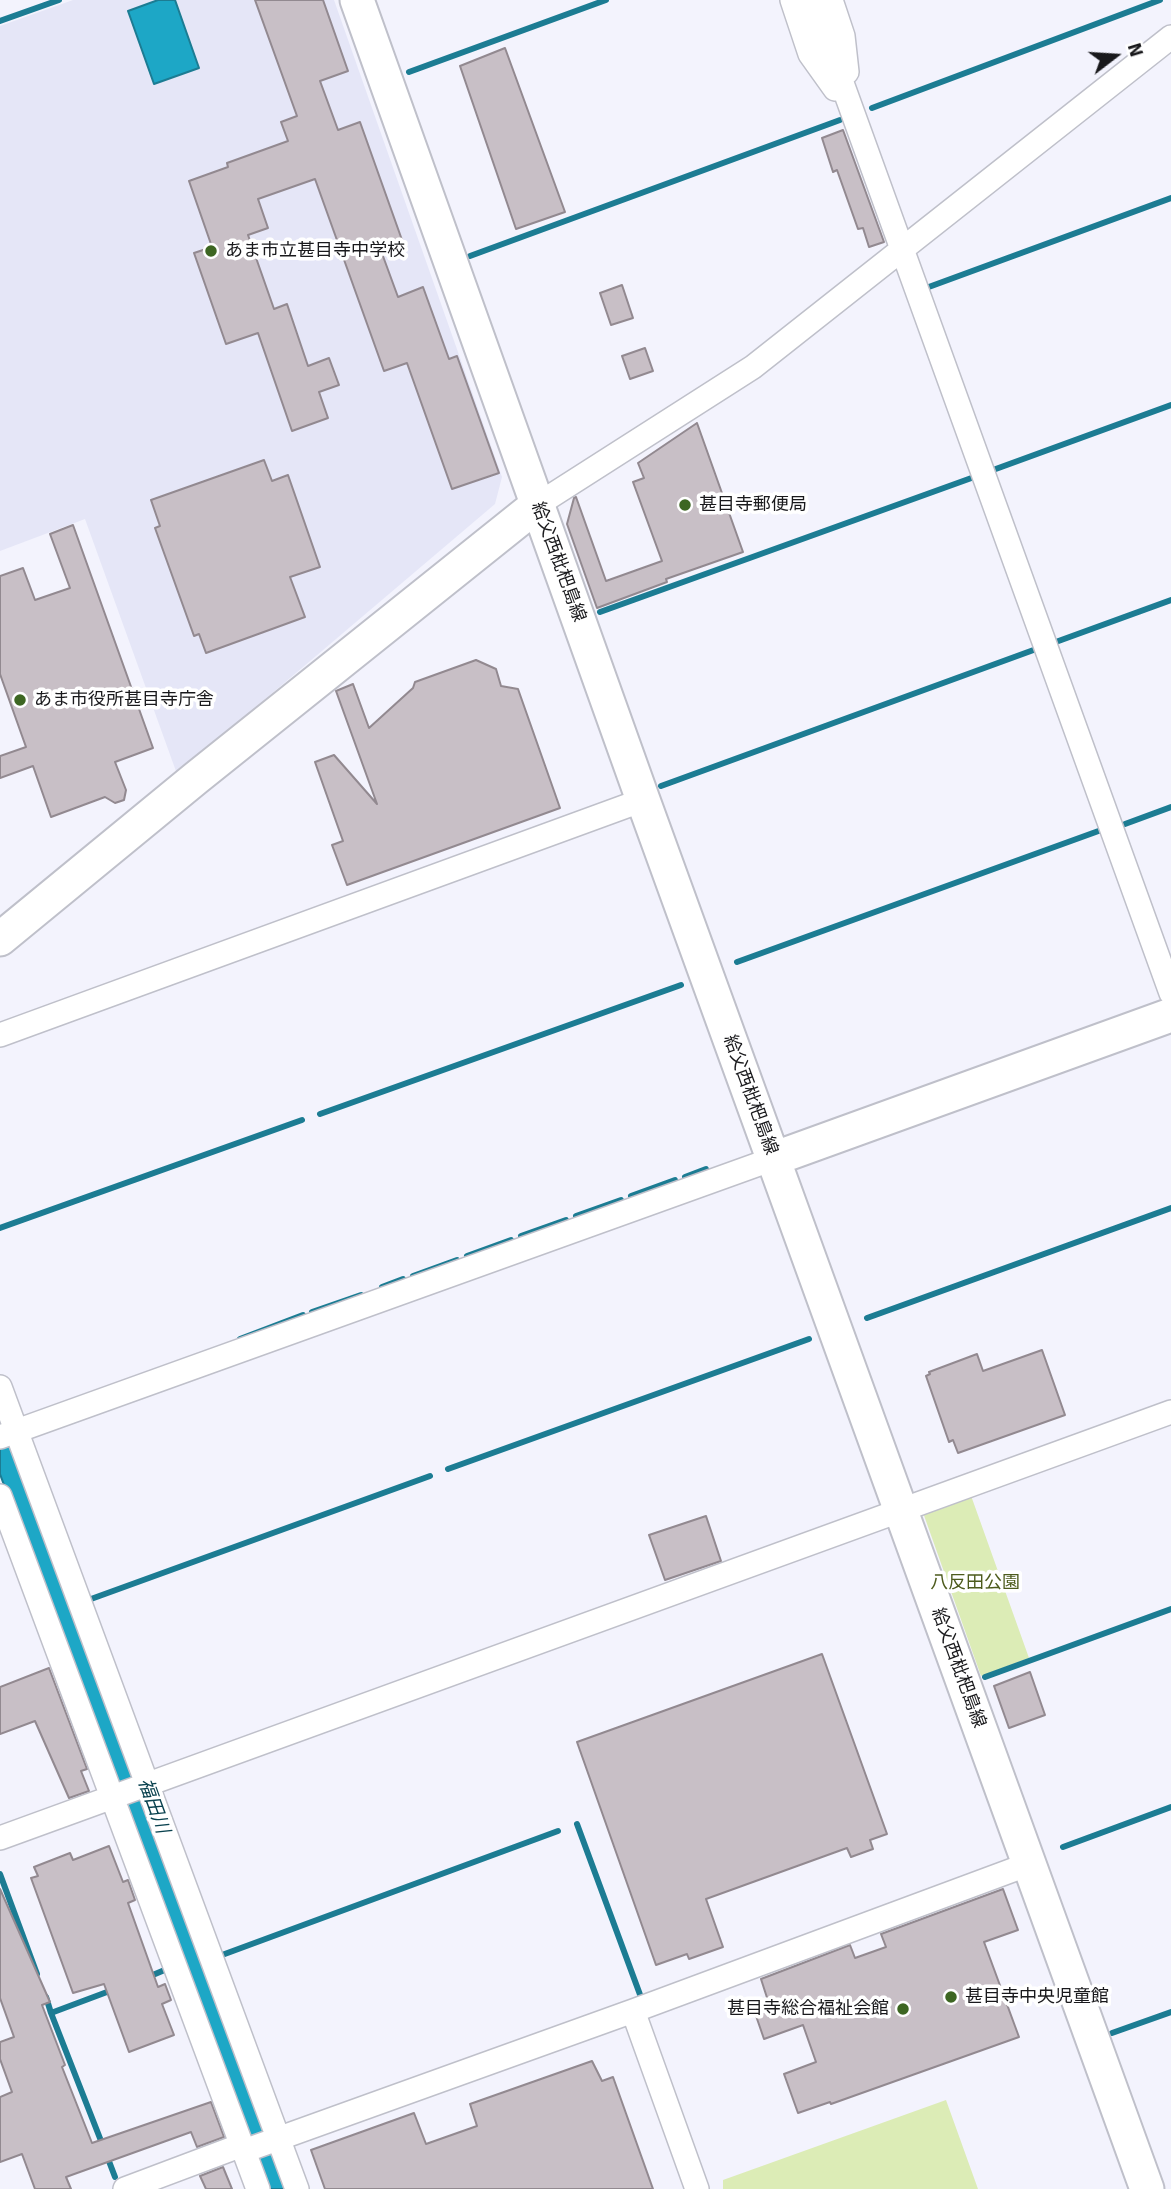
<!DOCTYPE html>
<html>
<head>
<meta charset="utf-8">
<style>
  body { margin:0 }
  #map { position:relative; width:1171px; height:2189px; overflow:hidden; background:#f3f3fd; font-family:Signika,sans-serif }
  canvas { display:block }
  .north { position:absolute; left:1080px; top:21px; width:70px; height:70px; -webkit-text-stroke:5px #fff; paint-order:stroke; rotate:73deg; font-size:19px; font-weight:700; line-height:28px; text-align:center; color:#19191c }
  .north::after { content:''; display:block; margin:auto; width:24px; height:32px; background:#19191c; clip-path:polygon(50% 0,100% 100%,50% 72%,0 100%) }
</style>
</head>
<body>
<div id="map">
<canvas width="1171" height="2189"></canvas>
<div class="north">N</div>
</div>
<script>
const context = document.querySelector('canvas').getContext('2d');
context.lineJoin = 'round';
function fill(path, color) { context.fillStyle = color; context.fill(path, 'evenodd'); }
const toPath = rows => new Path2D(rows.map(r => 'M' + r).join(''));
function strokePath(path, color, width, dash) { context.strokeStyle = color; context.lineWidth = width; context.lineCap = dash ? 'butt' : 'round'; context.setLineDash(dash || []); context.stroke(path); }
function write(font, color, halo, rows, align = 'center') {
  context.font = font + ' Signika,"Noto Sans JP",sans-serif'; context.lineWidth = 7; context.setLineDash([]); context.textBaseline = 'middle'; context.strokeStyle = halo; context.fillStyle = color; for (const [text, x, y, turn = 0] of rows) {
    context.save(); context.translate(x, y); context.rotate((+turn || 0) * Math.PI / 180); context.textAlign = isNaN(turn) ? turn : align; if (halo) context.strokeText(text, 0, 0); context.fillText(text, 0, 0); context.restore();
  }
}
fill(toPath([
  [73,0,334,0,502,477,495,504,177,774,85,519,0,551,0,26]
]), '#e5e6f7');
fill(toPath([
  [969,1490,1029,1658,981,1676,921,1507],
  [946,2100,978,2189,723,2189,723,2180]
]), '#dcecb6');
const water = toPath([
  [158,0,175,0,199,68,154,84,128,11,158,0],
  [0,1412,288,2189,265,2189,0,1474,0,1412]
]);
fill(water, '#1da7c6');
strokePath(water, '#1c7c93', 2);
strokePath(toPath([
  [0,21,59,0],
  [409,72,606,0],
  [872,108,1160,0],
  [470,256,840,120],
  [926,288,1171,198],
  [993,470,1171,405],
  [600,612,977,476],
  [1053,643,1171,600],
  [661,786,1039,648,1038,646],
  [1125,824,1171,807],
  [737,962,1104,829],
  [320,1114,681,985],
  [685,1177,706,1169],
  [631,1196,675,1180],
  [576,1216,621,1200],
  [0,1228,302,1120],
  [521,1236,566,1220],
  [467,1256,511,1240],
  [413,1276,457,1260],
  [382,1287,403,1279],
  [312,1312,361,1295],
  [867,1318,1171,1208],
  [240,1339,303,1315],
  [448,1469,809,1339],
  [91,1599,430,1476],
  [985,1677,1171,1609],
  [577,1824,642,2000,644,1999],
  [1063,1847,1171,1807],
  [0,1874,37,1974],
  [222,1955,558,1831],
  [148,1977,167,1969],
  [46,1997,51,2013,115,1989],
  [51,2013,103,2146],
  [1112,2033,1171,2012],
  [107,2156,115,2177]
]), '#1c7c93', 6);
const building = toPath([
  [255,0,323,0,348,71,320,81,338,130,360,122,402,240,380,248,398,297,423,287,449,359,457,356,499,473,452,489,407,363,384,371,315,179,258,199,268,228,248,235,274,309,287,304,308,366,329,358,339,385,319,392,328,418,292,431,258,333,226,344,194,253,212,247,189,181,228,167,227,163,288,141,281,122,297,116,255,0],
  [505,48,565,212,516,229,460,66,505,48],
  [843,130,884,242,869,247,863,228,858,229,837,170,833,172,822,138,843,130],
  [622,285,633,318,611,325,600,293,622,285],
  [645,348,653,371,630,379,622,356,645,348],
  [697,423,743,552,666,579,667,582,597,608,567,524,574,498,576,497,606,581,662,561,633,482,644,478,638,463,697,423],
  [264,460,272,481,288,475,320,567,290,577,305,617,206,653,199,634,194,636,155,528,160,526,151,500,264,460],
  [73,525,153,748,115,762,126,790,124,800,115,803,105,797,51,817,33,766,0,778,0,756,26,747,0,674,0,576,23,568,35,600,70,588,50,534,73,525],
  [476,660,496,669,501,686,518,689,560,808,347,885,332,845,343,841,315,762,334,755,377,804,336,691,353,684,369,728,413,688,415,682,476,660],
  [1042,1350,1065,1415,958,1453,953,1440,949,1442,926,1376,930,1374,929,1372,977,1354,983,1371,1042,1350],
  [706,1516,721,1561,665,1580,649,1535,706,1516],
  [822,1654,887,1834,870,1840,873,1849,851,1857,847,1848,706,1899,723,1947,689,1959,687,1954,656,1965,577,1742,822,1654],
  [49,1668,87,1769,81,1771,89,1791,69,1798,35,1721,0,1734,0,1687,49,1668],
  [1030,1672,1045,1715,1009,1728,994,1686,1030,1672],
  [109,1846,123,1882,128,1880,135,1900,128,1903,158,1987,165,1984,171,2000,162,2004,174,2035,129,2052,104,1984,73,1993,31,1878,38,1876,34,1867,70,1853,73,1860,109,1846],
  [0,1889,50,2002,42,2005,65,2065,62,2067,92,2143,211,2102,224,2137,197,2147,191,2132,66,2177,71,2189,35,2189,22,2154,0,2162,0,2097,12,2092,0,2059,0,2042,14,2037,0,1998,0,1889],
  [1003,1889,1018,1930,984,1942,1019,2037,831,2104,830,2102,798,2113,784,2074,816,2062,803,2025,764,2039,755,2013,770,2007,761,1979,850,1945,855,1958,886,1947,881,1934,1003,1889],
  [592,2061,602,2081,613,2077,653,2189,325,2189,311,2150,414,2113,426,2144,477,2126,470,2104,592,2061],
  [223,2167,232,2189,206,2189,200,2176,223,2167]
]);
fill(building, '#c8bfc6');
strokePath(building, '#928990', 2);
const street = toPath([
  [792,0,810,54,835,89],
  [812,0,1171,993],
  [831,0,843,36,847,72],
  [537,505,753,367,1171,37],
  [0,1035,643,800],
  [0,1387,297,2189],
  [0,1437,773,1159],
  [0,1496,258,2189],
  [0,1838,1171,1412],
  [633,2011,697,2189],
  [244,2151,633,2011,1029,1864],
  [125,2189,242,2145]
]);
const secondary = toPath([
  [357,0,643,800,1147,2189],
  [0,939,196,778,537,505],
  [773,1159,1171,1015]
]);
strokePath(street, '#bfc0ca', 26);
strokePath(secondary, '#bfc0ca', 37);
strokePath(street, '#fff', 23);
strokePath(secondary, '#fff', 33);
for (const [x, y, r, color] of [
  [211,251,7,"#3d6622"],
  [685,505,7,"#3d6622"],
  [20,700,7,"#3d6622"],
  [951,1997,7,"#3d6622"],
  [903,2009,7,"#3d6622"]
]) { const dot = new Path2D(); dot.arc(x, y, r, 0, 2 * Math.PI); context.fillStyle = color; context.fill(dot); strokePath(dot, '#fff', 2.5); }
write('18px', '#19191c', '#fff', [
  ["あま市立甚目寺中学校",225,251],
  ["甚目寺郵便局",699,505],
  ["あま市役所甚目寺庁舎",34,700],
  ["甚目寺中央児童館",965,1997],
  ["甚目寺総合福祉会館",889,2009,"right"]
], 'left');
write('18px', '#19191c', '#fff', [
  ["給父西枇杷島線",558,562,70],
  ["給父西枇杷島線",750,1095,70],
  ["給父西枇杷島線",958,1668,70]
]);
write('18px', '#4d5b1d', '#fff', [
  ["八反田公園",975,1583]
]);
write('italic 19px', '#0a424f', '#fff', [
  ["福田川",153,1806,70]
]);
</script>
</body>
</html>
